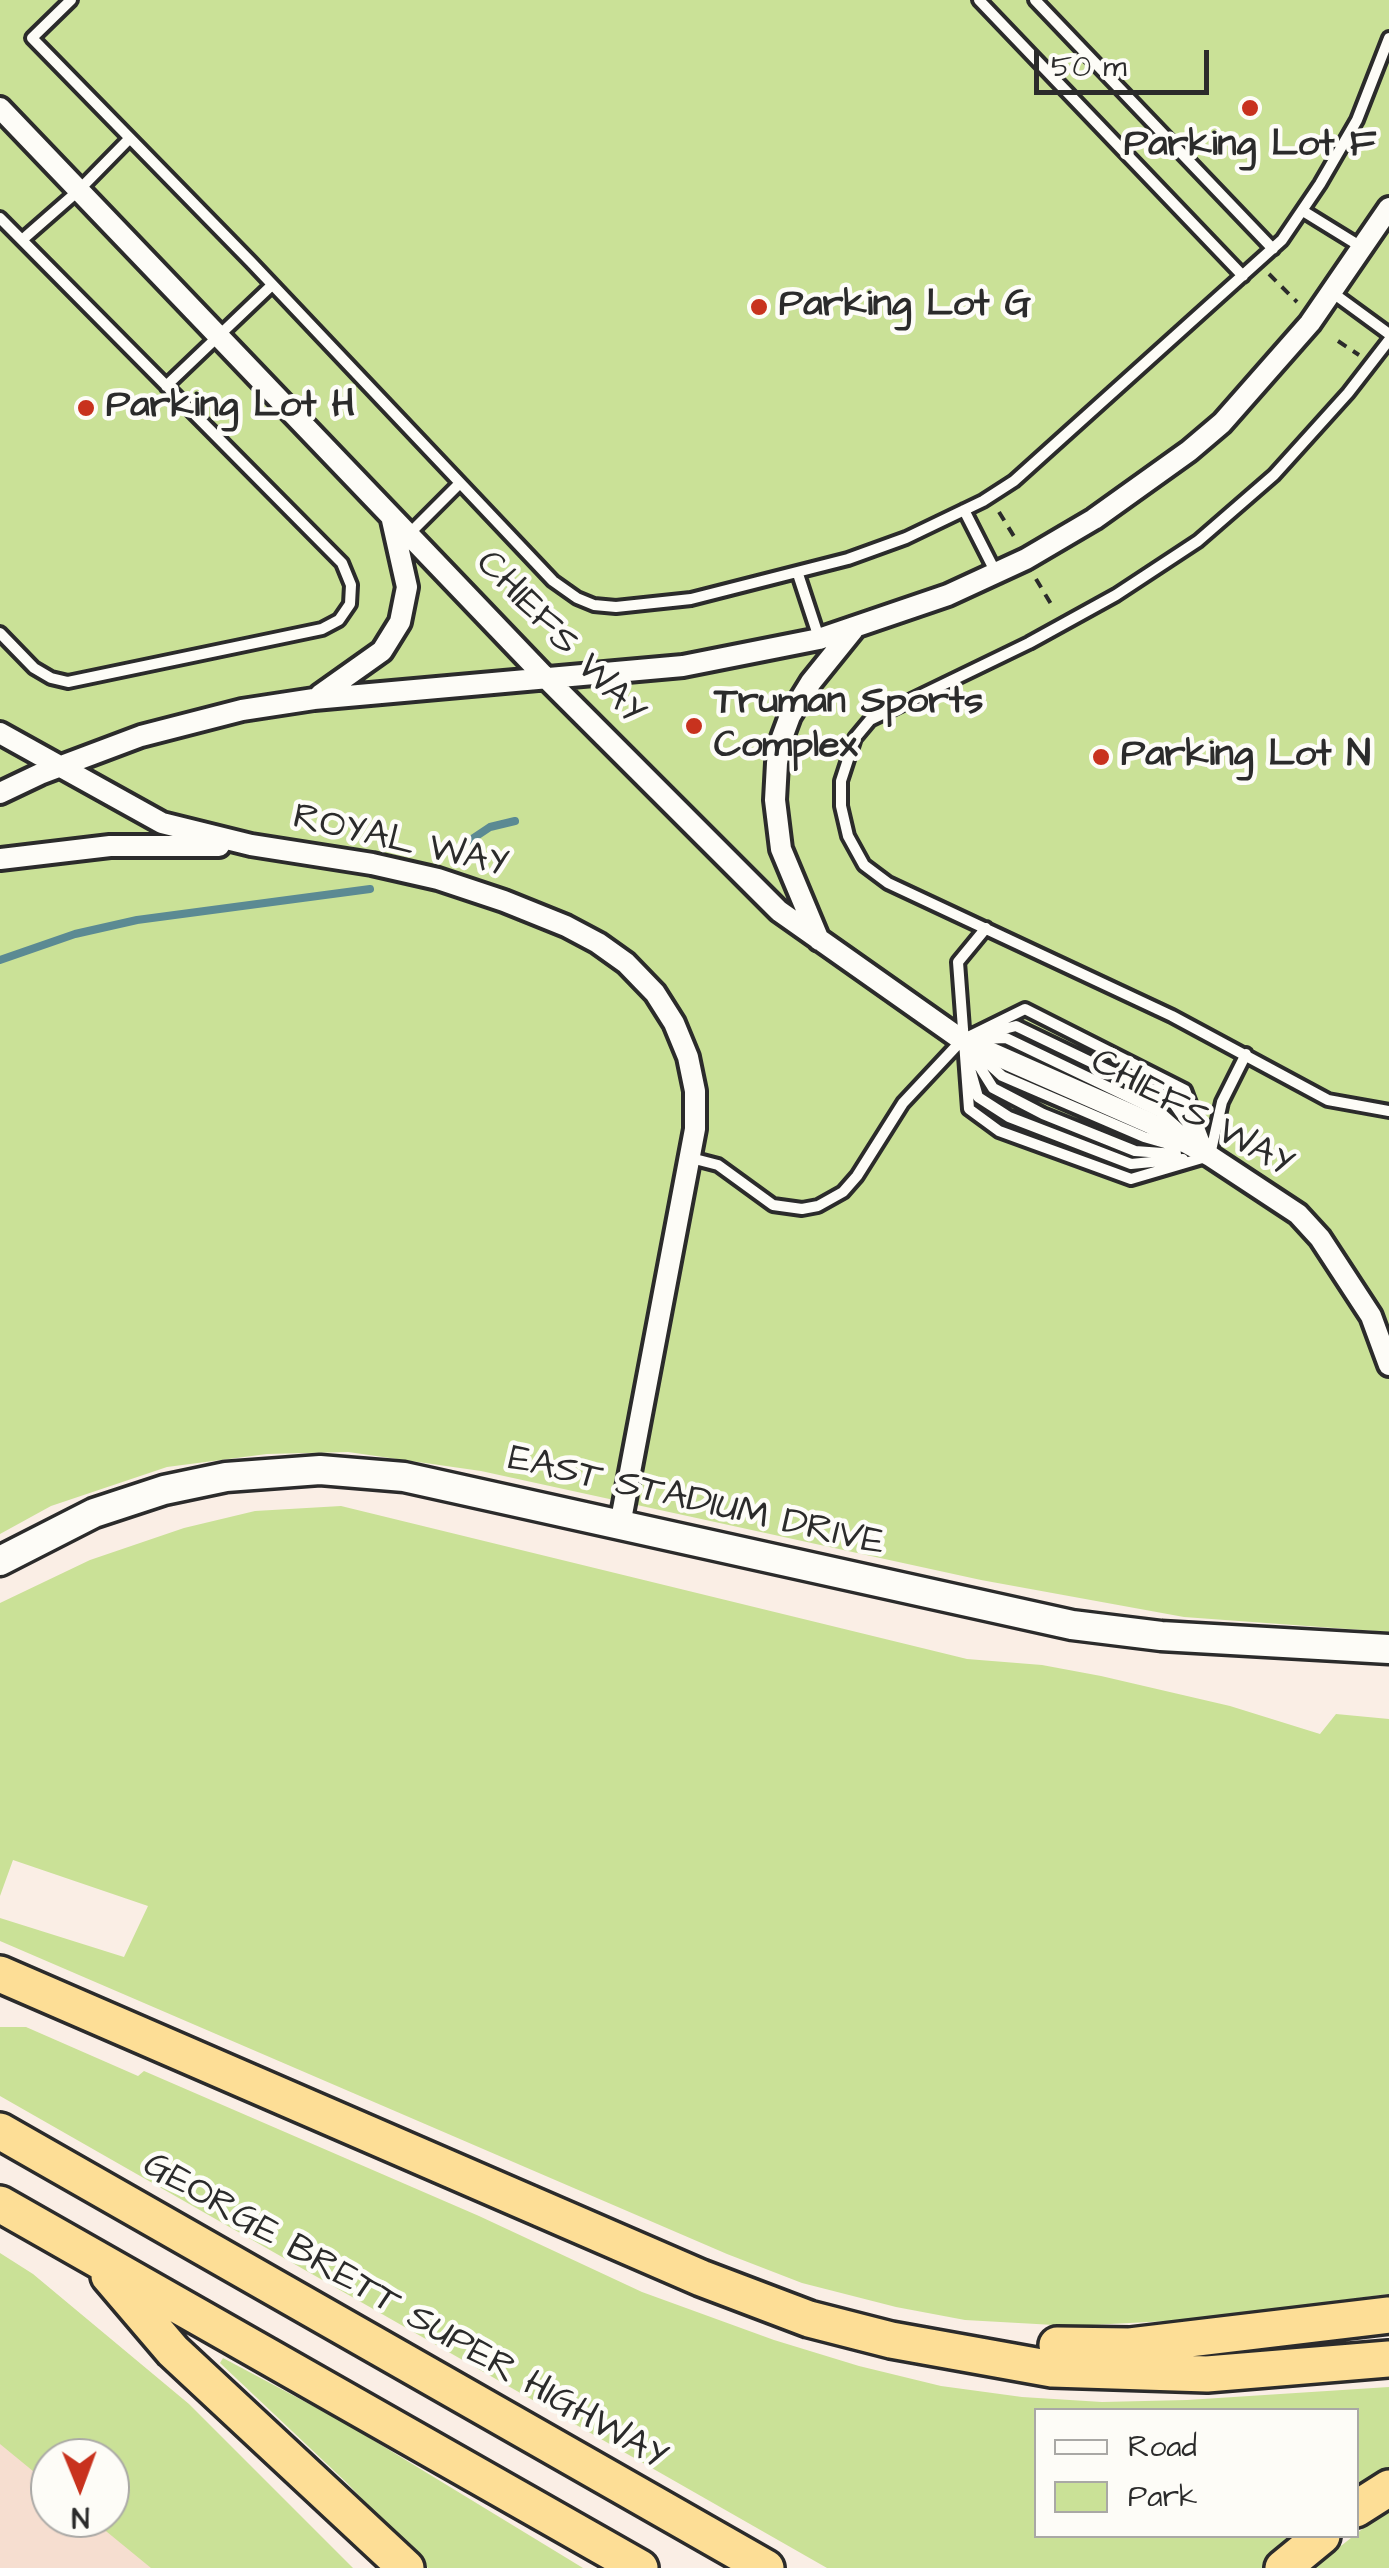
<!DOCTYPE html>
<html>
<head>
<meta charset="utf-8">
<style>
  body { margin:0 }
  #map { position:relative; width:1389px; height:2568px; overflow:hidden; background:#faeee5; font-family:"Architects Daughter",sans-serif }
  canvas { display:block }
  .legend { position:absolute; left:1034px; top:2408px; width:325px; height:130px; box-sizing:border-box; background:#fdfcf7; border:2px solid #a9a8a5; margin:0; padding:12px 18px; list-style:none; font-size:30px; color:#2b2b2b }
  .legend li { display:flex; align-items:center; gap:20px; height:50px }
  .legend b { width:50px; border:2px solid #a9a8a5 }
  .north { position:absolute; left:30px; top:2438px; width:100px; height:100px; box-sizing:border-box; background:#fdfcf7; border:2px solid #a9a8a5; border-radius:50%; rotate:179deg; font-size:28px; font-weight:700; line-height:40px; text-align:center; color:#2b2b2b }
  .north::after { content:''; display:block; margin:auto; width:35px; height:45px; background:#c8321e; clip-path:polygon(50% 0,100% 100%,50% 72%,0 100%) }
  .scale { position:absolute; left:1034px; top:50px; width:175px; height:45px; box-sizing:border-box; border:5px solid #2b2b2b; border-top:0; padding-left:12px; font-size:30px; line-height:35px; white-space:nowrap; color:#2b2b2b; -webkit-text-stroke:8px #fdfcf7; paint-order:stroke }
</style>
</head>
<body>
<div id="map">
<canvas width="1389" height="2568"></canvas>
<ul class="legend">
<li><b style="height:12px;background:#fdfcf7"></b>Road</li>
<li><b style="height:28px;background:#cae197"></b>Park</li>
</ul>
<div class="north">N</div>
<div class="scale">50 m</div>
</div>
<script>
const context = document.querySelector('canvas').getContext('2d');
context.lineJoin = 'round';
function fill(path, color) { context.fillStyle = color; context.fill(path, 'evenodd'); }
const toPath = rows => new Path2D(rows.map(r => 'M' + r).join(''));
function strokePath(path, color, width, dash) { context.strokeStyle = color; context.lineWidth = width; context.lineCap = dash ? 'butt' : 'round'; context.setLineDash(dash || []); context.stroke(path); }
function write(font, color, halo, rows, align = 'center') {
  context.font = font + ' "Architects Daughter",sans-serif'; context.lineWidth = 9; context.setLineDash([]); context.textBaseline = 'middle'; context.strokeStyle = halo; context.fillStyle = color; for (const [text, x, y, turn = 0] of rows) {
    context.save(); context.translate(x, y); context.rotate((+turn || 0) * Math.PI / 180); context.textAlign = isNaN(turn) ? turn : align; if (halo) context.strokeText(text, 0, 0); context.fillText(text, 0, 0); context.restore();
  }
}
fill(toPath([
  [0,2442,50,2482,50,2518,94,2518,153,2568,0,2568]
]), '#f6ded0');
fill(toPath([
  [0,0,1389,0,1389,1632,1184,1617,981,1580,481,1471,348,1452,267,1454,167,1467,51,1506,0,1534],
  [341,1506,967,1659,1042,1665,1101,1676,1230,1706,1320,1734,1336,1714,1389,1719,1389,2294,1187,2320,1072,2326,965,2320,896,2307,802,2283,727,2254,0,1941,0,1918,124,1957,148,1906,13,1860,0,1896,0,1603,90,1560,184,1528,255,1511],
  [0,2027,26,2027,138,2076,144,2071,479,2216,642,2292,774,2340,859,2366,941,2386,1022,2397,1102,2402,1187,2400,1389,2387,1389,2471,1357,2494,1356,2410,1036,2410,1036,2536,1303,2536,1266,2568,827,2568,0,2096],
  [0,2253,33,2274,189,2404,353,2568,151,2568,90,2518,110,2518,110,2458,50,2458,50,2485,0,2444],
  [223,2358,345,2423,583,2568,428,2568,347,2483,220,2363],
  [1389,2510,1389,2568,1313,2568,1375,2519]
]), '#cae197');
strokePath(toPath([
  [469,841,490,827,515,821],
  [0,960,75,934,137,920,370,889]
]), '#5b8a93', 8);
const service = toPath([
  [71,0,32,38,251,262,553,581,577,598,594,605,616,607,691,599,848,559,906,538,983,501,1014,481,1282,240,1320,184,1357,120,1389,38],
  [979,0,1243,276],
  [1035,0,1273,249],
  [1303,211,1363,248],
  [0,218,342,563,351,585,350,604,339,620,322,629,68,682,51,678,34,668,0,633],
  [22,240,78,191,129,139],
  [1333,293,1389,334],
  [1389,340,1348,393,1274,475,1198,541,1116,595,1029,643,870,720,855,738,841,781,841,806,848,836,864,865,888,883,1172,1016,1328,1100,1389,1111],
  [166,386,272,285],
  [964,510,996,573],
  [409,534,460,483],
  [798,574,819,638],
  [986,928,958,962,969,1109,999,1131,1131,1179,1209,1156],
  [988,1033,1016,1026,1172,1101,1201,1143],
  [983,1039,1006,1038,1160,1112,1186,1135],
  [966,1045,993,1088,1043,1114,1135,1151,1176,1154],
  [978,1054,1002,1076,1144,1137,1179,1147],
  [969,1065,978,1097,1009,1117,1131,1164,1183,1159],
  [1210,1155,1222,1102,1246,1054],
  [691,1158,718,1165,773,1205,802,1209,818,1206,843,1192,857,1176,903,1103,962,1040,1025,1009,1185,1090,1208,1151]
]);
const minor = toPath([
  [0,108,545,677,779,911,962,1040,1150,1123,1210,1156,1298,1214,1320,1238,1371,1316,1389,1365],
  [320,695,382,651,400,622,407,587,392,520],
  [0,733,162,823,251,845,372,864,438,879,504,901,566,926,598,943,626,963,655,993,674,1023,688,1057,695,1091,695,1129,620,1525],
  [0,793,40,774,141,736,242,710,314,699,683,666,819,639,948,595,1026,559,1094,519,1189,451,1222,423,1310,323,1389,208],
  [0,859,110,846,219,846],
  [819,940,781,849,775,800,777,763,780,743,790,716,811,682,853,630]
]);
const secondary = toPath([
  [0,1561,94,1513,164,1490,226,1477,320,1470,404,1477,1072,1625,1161,1636,1389,1649]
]);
const motorway = toPath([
  [0,1974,701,2278,809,2319,891,2340,1052,2369,1207,2374,1389,2359],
  [0,2131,766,2568],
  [0,2204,640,2568],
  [109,2276,173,2351,406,2568],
  [1057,2345,1130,2346,1389,2315],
  [1356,2509,1389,2488],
  [1283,2568,1322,2536]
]);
strokePath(service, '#2b2b2b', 18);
strokePath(minor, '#2b2b2b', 28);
strokePath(secondary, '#2b2b2b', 35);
strokePath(motorway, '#2b2b2b', 42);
strokePath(toPath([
  [1269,274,1297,302],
  [1338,341,1359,355],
  [999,512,1015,538],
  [1036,579,1054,609]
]), '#2b2b2b', 4, [10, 8]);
strokePath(service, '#fdfcf7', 10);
strokePath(minor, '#fdfcf7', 20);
strokePath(secondary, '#fdfcf7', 28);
strokePath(motorway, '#fdde96', 35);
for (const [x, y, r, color] of [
  [1250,108,10,"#c8321e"],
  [759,307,10,"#c8321e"],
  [86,408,10,"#c8321e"],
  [694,726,10,"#c8321e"],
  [1101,757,10,"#c8321e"]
]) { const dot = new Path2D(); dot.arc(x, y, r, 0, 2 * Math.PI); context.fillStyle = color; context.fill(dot); strokePath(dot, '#fdfcf7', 4); }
write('bold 38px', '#2b2b2b', '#fdfcf7', [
  ["Parking Lot F",1250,147,"center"],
  ["Parking Lot G",779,307],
  ["Parking Lot H",106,408],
  ["Truman Sports",714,704],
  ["Complex",714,748],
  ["Parking Lot N",1121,757]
], 'left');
write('38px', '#2b2b2b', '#fdfcf7', [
  ["CHIEFS WAY",559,639,46],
  ["ROYAL WAY",400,843,13],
  ["CHIEFS WAY",1191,1115,29],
  ["EAST STADIUM DRIVE",696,1503,13],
  ["GEORGE BRETT SUPER HIGHWAY",404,2313,30]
]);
</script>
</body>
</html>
